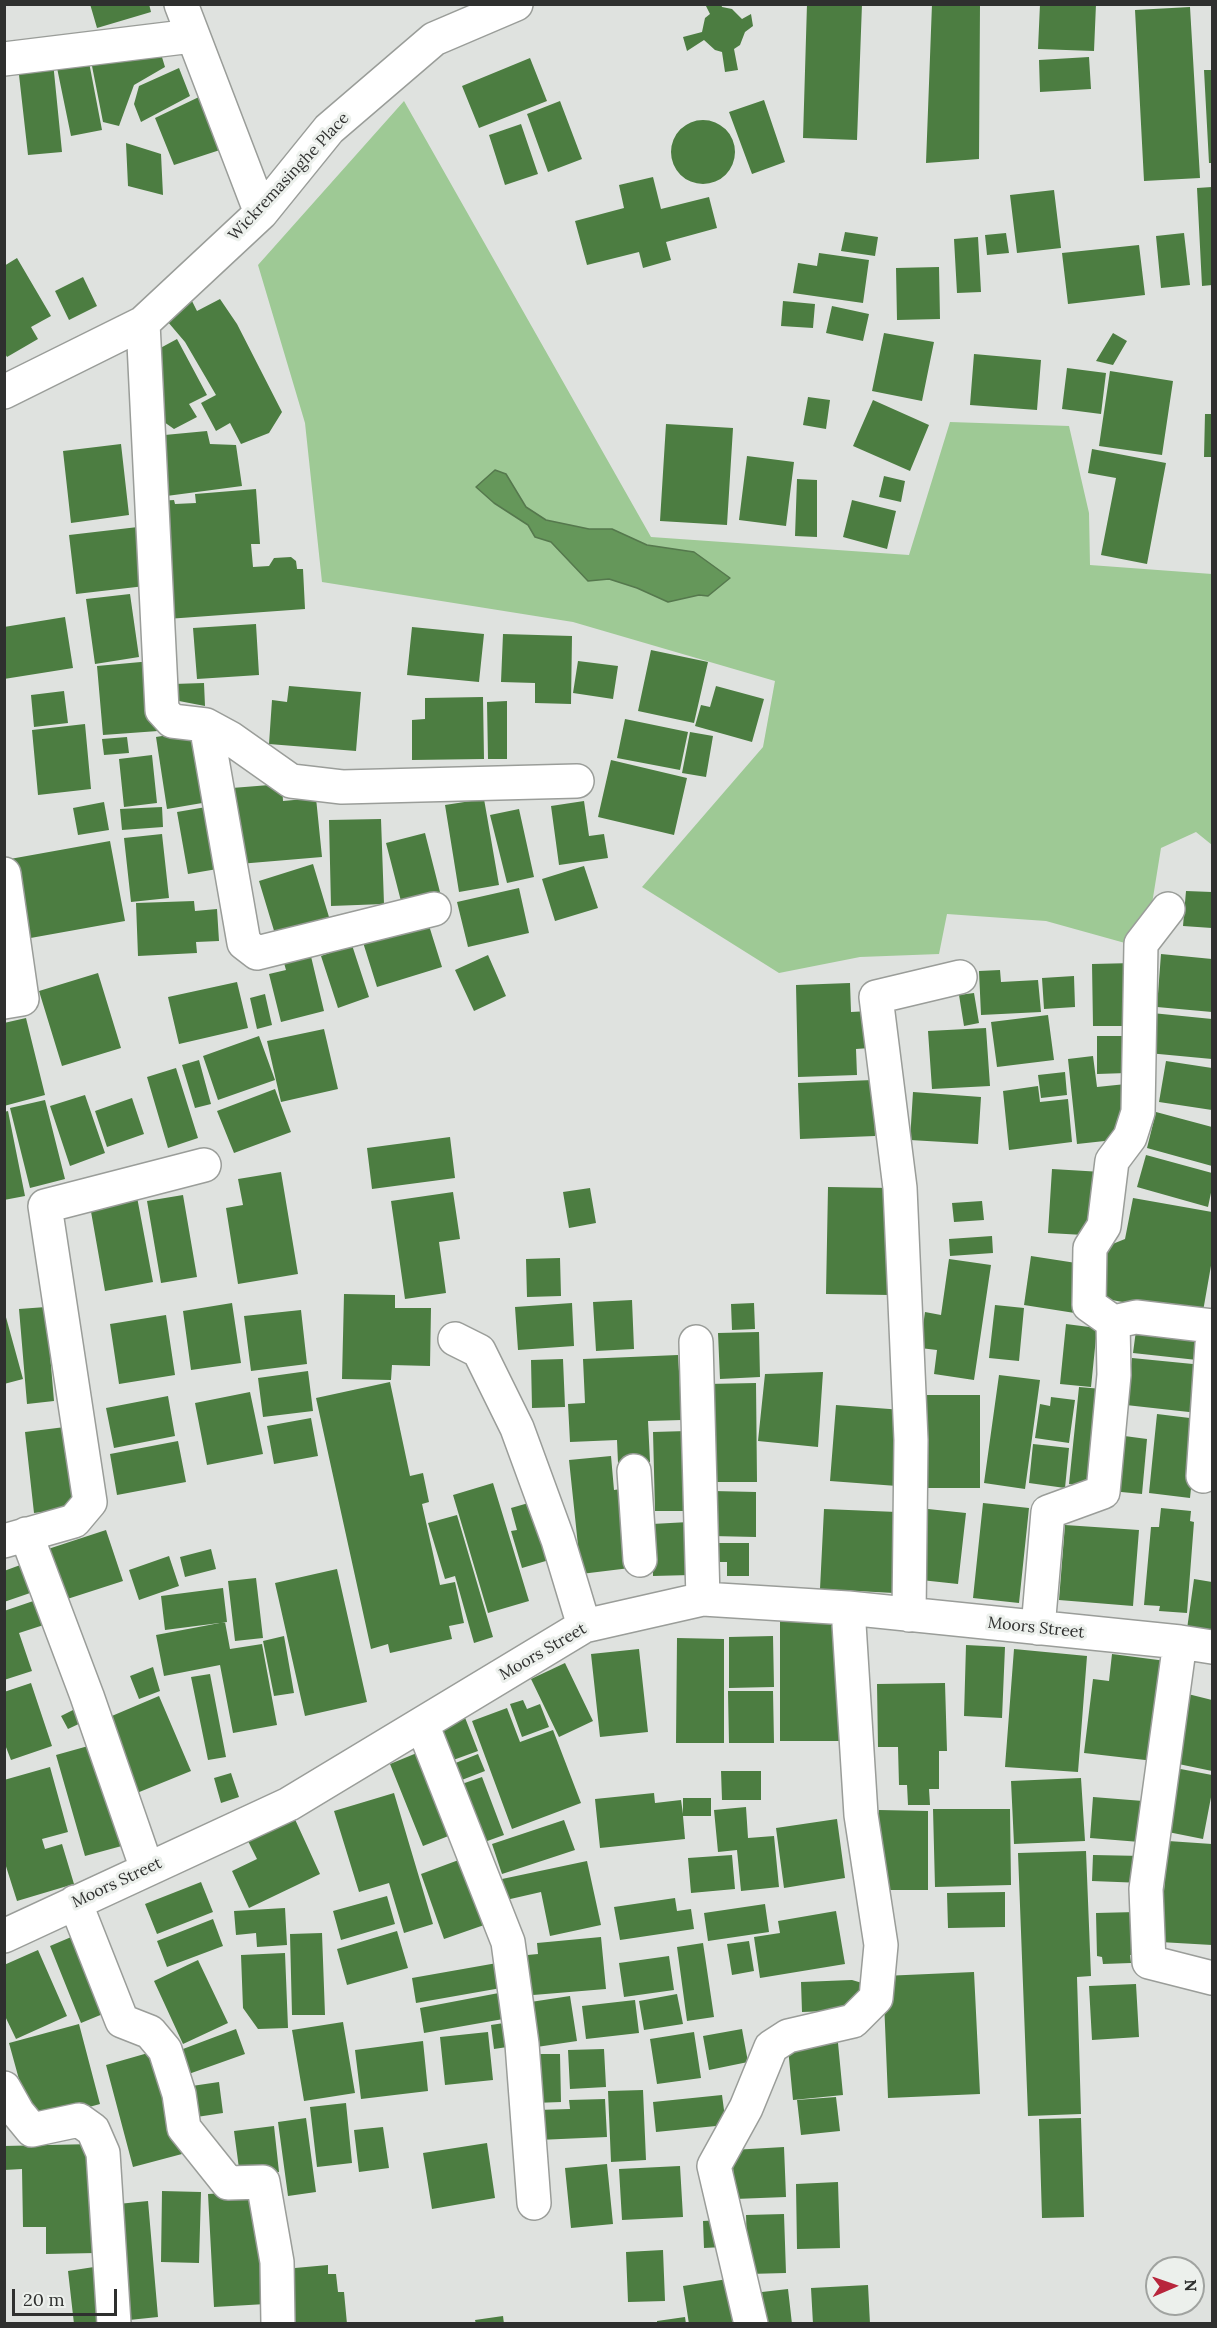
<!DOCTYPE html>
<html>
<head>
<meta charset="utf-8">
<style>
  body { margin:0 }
  #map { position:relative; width:1217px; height:2328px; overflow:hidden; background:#dfe2df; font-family:Lora,serif }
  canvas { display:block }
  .frame { position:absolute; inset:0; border:6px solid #2f302f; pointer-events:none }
  .north { position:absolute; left:1145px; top:2256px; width:60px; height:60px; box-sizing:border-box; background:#ecf0ec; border:2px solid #a0a3a0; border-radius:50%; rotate:88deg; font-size:16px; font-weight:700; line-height:24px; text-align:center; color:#2f302f }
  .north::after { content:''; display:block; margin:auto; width:21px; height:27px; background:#b8263c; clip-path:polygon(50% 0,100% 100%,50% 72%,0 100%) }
  .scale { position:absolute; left:12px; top:2289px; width:105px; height:27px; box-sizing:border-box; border:3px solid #2f302f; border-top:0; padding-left:8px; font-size:18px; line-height:21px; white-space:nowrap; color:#2f302f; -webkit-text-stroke:4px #ecf0ec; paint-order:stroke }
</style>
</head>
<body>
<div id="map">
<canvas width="1217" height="2328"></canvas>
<div class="frame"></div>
<div class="north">N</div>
<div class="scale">20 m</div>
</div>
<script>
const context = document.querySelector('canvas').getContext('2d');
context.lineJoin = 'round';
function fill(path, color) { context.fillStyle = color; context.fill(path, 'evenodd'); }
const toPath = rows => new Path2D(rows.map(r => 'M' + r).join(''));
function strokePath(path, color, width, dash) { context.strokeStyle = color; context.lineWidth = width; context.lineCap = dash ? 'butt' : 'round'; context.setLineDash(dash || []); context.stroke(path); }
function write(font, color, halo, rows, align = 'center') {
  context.font = font + ' Lora,serif'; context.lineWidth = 6; context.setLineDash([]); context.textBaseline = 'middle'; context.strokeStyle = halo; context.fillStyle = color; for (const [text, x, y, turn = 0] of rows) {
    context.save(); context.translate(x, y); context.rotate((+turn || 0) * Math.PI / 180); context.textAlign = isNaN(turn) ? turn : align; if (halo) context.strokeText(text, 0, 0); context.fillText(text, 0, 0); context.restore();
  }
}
fill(toPath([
  [404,101,651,537,909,555,950,422,1069,426,1089,513,1090,565,1212,574,1212,845,1196,832,1161,848,1151,910,1125,943,1046,921,947,914,939,954,860,957,779,973,642,887,763,747,775,681,573,622,322,582,305,423,258,265]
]), '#9ec995');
const water = toPath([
  [495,470,506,474,526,507,546,520,589,529,612,529,647,545,694,552,730,578,708,596,699,595,668,602,637,588,609,579,588,581,551,542,535,537,528,525,494,503,476,487,495,470]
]);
fill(water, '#65975a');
strokePath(water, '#55784d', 1.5);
fill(toPath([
  [90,4,149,4,151,12,97,28],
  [705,4,721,4,722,7,732,9,742,19,751,14,753,26,745,32,740,45,734,49,738,70,725,72,722,52,715,50,704,40,687,51,683,37,702,32,705,18,710,14],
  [807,4,862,4,857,140,803,138],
  [932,4,980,4,979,159,926,163],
  [1040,4,1096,4,1094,51,1038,49],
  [1190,7,1200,178,1144,181,1135,10],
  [158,44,165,67,134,85,119,126,103,122,92,66],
  [88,57,102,130,71,136,56,63],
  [1089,57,1091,89,1040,92,1039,60],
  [530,58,547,101,479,128,462,86],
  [53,62,62,152,28,155,18,66],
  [179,68,190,96,141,122,134,104,139,86],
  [1204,70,1212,70,1212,163,1209,163],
  [201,96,223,149,174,165,155,118],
  [764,100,785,162,752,174,729,112],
  [560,101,582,159,548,172,527,114],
  '671 152a32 32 0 1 1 64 0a32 32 0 1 1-64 0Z',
  [521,124,538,174,505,185,489,135],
  [126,143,161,154,163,195,128,186],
  [653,177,661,209,709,197,717,228,666,242,671,260,643,268,639,252,587,265,575,221,624,208,619,185],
  [1212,187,1212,285,1202,286,1197,188],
  [1054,190,1061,248,1017,253,1010,195],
  [845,232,878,237,875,256,841,251],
  [1006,233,1009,253,987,255,985,235],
  [1184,233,1190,285,1161,288,1156,236],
  [978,237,981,292,957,293,954,239],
  [1139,245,1145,295,1068,304,1062,253],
  [819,253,869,260,863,303,793,293,798,263,817,266],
  [17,258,51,316,31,327,38,339,7,357,4,352,4,266],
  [939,267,940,319,897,320,896,268],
  [83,277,97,306,69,320,55,291],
  [191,299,197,311,220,299,237,324,282,412,269,433,241,444,230,423,216,431,201,403,216,395,185,342,162,315],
  [783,301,815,304,813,328,781,326],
  [832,306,869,314,863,341,826,333],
  [884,333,934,342,922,401,872,391],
  [1113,333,1127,341,1113,365,1096,361],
  [177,339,207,395,189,404,197,417,174,429,157,417,153,352],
  [974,354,1041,360,1037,410,970,405],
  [1067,368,1106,373,1101,414,1062,409],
  [1110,371,1173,381,1162,455,1099,446],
  [808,397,830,400,826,429,803,425],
  [873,400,929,425,910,471,853,446],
  [1205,414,1212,414,1212,457,1204,457],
  [666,424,733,428,727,525,660,521],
  [207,431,210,444,236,445,242,486,159,497,154,436],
  [121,444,129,515,71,523,63,451],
  [1092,449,1166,463,1147,564,1101,555,1116,478,1088,473],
  [747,456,794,462,786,526,739,520],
  [884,476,905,481,901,502,879,497],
  [797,479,817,480,817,537,795,536],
  [256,489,260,544,251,544,253,567,269,566,274,558,291,557,296,561,297,569,303,569,305,609,167,619,158,501,174,500,175,504,196,503,195,494],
  [852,500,896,511,887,549,843,537],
  [138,527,145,586,76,594,69,535],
  [130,594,139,657,95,664,86,599],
  [65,617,73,668,4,679,4,627],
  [256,624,259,675,197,679,193,628],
  [412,627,484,634,479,682,407,675],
  [503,634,572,636,571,704,535,703,535,683,501,682],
  [651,650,708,662,694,723,638,711],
  [152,661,158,731,103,735,97,666],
  [578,661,618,666,613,699,573,693],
  [204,683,205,706,179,701,173,684],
  [289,686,361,692,356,751,269,744,272,700,287,702],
  [716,686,764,699,752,742,695,726,701,705,710,707],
  [64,691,68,723,34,727,31,695],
  [483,697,484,759,412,760,412,720,425,719,425,698],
  [507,701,507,759,488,759,487,702],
  [625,719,688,732,680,770,617,758],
  [85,724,91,789,38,795,32,730],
  [204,729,214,801,167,809,156,737],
  [690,732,713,736,706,777,682,773],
  [127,737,129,753,104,755,102,739],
  [152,755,157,803,124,807,119,759],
  [611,760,687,778,674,835,598,817],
  [282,784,283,801,316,798,322,857,239,864,232,788],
  [484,799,499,885,459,892,445,805],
  [584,801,589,836,604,834,608,858,559,865,551,806],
  [104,802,109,830,78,835,73,808],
  [212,806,223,868,188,874,177,812],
  [162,807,163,827,122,830,120,809],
  [519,809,534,877,507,883,490,815],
  [381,819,384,904,331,906,329,820],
  [425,833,441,896,402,905,386,843],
  [162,834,169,898,131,902,124,838],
  [110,841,125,921,25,939,10,859],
  [313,864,329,917,275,934,259,881],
  [584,866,598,908,555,921,542,879],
  [519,888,529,933,468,947,457,902],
  [1186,891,1212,892,1212,928,1183,926],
  [194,901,195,911,217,909,219,941,196,942,197,953,138,956,136,903],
  [426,916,442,967,377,987,361,936],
  [352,945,369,997,338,1008,321,956],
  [309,948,324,1011,281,1022,269,974,286,970,282,956],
  [1161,954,1212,959,1212,1012,1157,1007],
  [488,955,506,996,474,1011,455,970],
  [1134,963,1136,1026,1093,1026,1092,964],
  [1000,970,1001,982,1038,980,1041,1012,981,1015,979,971],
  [98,973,121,1048,62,1066,39,991],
  [1074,976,1075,1007,1044,1009,1042,978],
  [237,982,248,1028,179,1044,168,997],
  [850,983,851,1012,869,1011,870,1048,856,1049,857,1075,798,1077,796,985],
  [974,993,979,1023,964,1026,959,995],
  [265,994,272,1025,257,1029,250,998],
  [1152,1013,1212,1019,1212,1059,1148,1053],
  [1048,1015,1054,1060,997,1067,991,1022],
  [26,1018,45,1095,4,1106,4,1023],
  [986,1028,990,1086,932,1089,928,1031],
  [324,1029,338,1089,281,1102,267,1041],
  [259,1036,275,1080,218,1100,203,1056],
  [1097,1036,1126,1036,1127,1073,1097,1074],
  [1093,1056,1097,1087,1126,1084,1123,1139,1077,1144,1068,1059],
  [199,1060,211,1104,195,1108,182,1065],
  [1166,1061,1212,1068,1212,1110,1159,1102],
  [176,1068,198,1138,168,1148,147,1077],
  [1065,1072,1067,1095,1041,1098,1038,1075],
  [873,1080,875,1136,800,1139,798,1083],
  [1038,1086,1040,1102,1068,1099,1072,1142,1009,1150,1003,1091],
  [275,1089,291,1132,234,1153,217,1111],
  [913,1092,981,1097,978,1144,910,1140],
  [85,1095,105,1153,70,1166,50,1106],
  [132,1098,144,1134,107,1147,95,1111],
  [45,1100,65,1179,30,1188,10,1108],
  [8,1111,25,1196,4,1200,4,1112],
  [1156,1112,1212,1127,1212,1166,1147,1148],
  [450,1137,455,1178,372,1189,367,1148],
  [1146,1155,1212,1173,1212,1188,1208,1207,1137,1187],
  [1052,1169,1102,1172,1084,1235,1048,1233],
  [281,1172,298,1274,238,1284,226,1208,243,1205,238,1179],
  [828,1187,892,1188,890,1295,826,1294],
  [590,1188,596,1223,569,1228,563,1192],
  [453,1192,460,1239,439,1242,446,1293,405,1299,391,1201],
  [183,1195,197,1277,161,1283,147,1201],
  [137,1197,153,1282,105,1291,90,1206],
  [1133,1198,1212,1212,1212,1260,1202,1317,1096,1297,1105,1247,1125,1239],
  [982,1201,984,1220,954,1222,952,1203],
  [992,1236,993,1253,950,1256,949,1239],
  [1031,1256,1089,1265,1081,1314,1024,1305],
  [560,1258,561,1296,527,1297,526,1259],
  [949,1259,991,1265,974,1380,934,1374,937,1350,920,1348,925,1312,941,1315],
  [344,1294,395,1295,395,1308,431,1308,430,1366,392,1365,391,1380,342,1379],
  [632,1300,634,1349,596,1351,593,1302],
  [232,1303,241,1363,191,1370,183,1311],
  [572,1303,574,1346,518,1350,515,1307],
  [754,1303,755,1329,732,1330,731,1304],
  [995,1305,1024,1308,1019,1361,989,1358],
  [46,1307,54,1401,27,1404,19,1309],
  [4,1310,23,1379,4,1384],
  [301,1310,307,1364,251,1371,244,1316],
  [166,1315,175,1375,119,1384,110,1324],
  [1137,1323,1201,1329,1197,1360,1133,1353],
  [1066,1324,1097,1328,1091,1387,1060,1384],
  [759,1332,760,1377,720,1379,718,1333],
  [678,1355,682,1420,648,1421,650,1462,618,1463,617,1440,570,1442,568,1404,585,1403,583,1359],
  [1132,1358,1203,1365,1198,1413,1126,1405],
  [563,1359,565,1407,532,1408,531,1360],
  [308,1371,313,1411,263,1417,258,1378],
  [823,1372,818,1447,758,1441,765,1374],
  [999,1375,1040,1380,1025,1489,984,1483],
  [390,1382,410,1476,423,1473,429,1502,422,1504,440,1585,455,1582,464,1623,449,1626,452,1639,390,1653,388,1644,371,1649,316,1398],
  [756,1383,757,1482,708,1482,707,1384],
  [1079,1387,1102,1389,1102,1488,1069,1484],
  [250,1392,263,1454,207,1465,195,1403],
  [927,1395,980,1395,980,1488,927,1488],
  [168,1396,175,1436,114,1448,106,1408],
  [1051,1397,1075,1400,1069,1443,1035,1438,1040,1404,1050,1406],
  [836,1405,903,1410,897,1486,830,1481],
  [1157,1414,1198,1419,1190,1498,1149,1493],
  [311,1418,318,1456,274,1464,267,1426],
  [73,1426,83,1507,34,1513,25,1432],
  [687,1431,688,1511,655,1511,653,1432],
  [1117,1435,1147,1439,1142,1494,1111,1491],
  [178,1441,186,1482,117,1495,110,1454],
  [1033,1444,1069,1448,1065,1488,1029,1483],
  [611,1456,614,1490,621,1489,630,1568,581,1574,569,1460],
  [493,1483,529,1601,488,1613,453,1495],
  [713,1491,756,1492,756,1537,712,1536],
  [539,1500,556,1558,522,1568,511,1531,517,1530,511,1508],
  [983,1503,1029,1508,1019,1603,973,1598],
  [1161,1508,1191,1511,1190,1521,1194,1522,1187,1613,1159,1611,1160,1606,1144,1605,1151,1527,1159,1527],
  [824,1509,897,1512,894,1593,820,1589],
  [928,1509,966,1513,958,1584,921,1580],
  [457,1515,493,1637,474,1643,455,1576,445,1579,428,1523],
  [689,1522,691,1575,653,1576,652,1524],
  [1065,1525,1139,1530,1133,1606,1059,1600],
  [106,1530,123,1581,58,1602,42,1551],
  [710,1543,749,1543,749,1576,727,1576,727,1562,710,1562],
  [211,1549,216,1569,185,1577,180,1557],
  [169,1556,179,1586,139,1600,129,1570],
  [23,1564,33,1592,4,1602,4,1571],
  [337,1569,367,1702,305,1716,275,1583],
  [256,1578,263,1638,235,1641,228,1581],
  [1194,1579,1212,1582,1212,1633,1187,1629],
  [223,1588,227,1622,165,1630,161,1596],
  [48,1596,56,1621,19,1633,32,1671,4,1680,4,1611],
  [780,1621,842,1622,848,1741,780,1741],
  [225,1622,230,1649,262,1644,277,1725,233,1733,220,1665,164,1676,156,1635],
  [284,1636,294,1693,274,1696,263,1641],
  [773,1636,774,1687,729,1688,729,1637],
  [677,1638,724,1639,724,1743,676,1743],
  [966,1645,1005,1647,1002,1718,964,1716],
  [639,1649,648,1732,600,1737,591,1654],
  [1014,1649,1087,1656,1078,1772,1005,1767],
  [1112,1654,1166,1661,1154,1761,1084,1753,1093,1679,1109,1681],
  [565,1663,593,1721,559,1737,531,1679],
  [153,1667,160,1691,139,1699,130,1676],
  [210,1674,226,1757,208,1760,191,1677],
  [31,1683,52,1746,11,1760,4,1742,4,1692],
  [945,1683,947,1751,939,1751,939,1789,929,1789,930,1805,908,1805,907,1785,899,1785,898,1747,878,1747,877,1684],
  [728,1691,773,1691,774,1743,729,1743],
  [1184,1693,1212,1700,1212,1771,1169,1762],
  [159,1696,191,1771,132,1795,100,1721],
  [523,1700,527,1709,540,1704,549,1727,522,1737,510,1704],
  [79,1707,85,1721,68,1729,61,1716],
  [507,1708,520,1742,553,1730,581,1803,512,1829,472,1721],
  [464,1715,478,1751,445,1763,431,1727],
  [99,1743,129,1844,85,1856,56,1755],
  [429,1748,451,1835,423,1846,390,1764],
  [478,1754,485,1771,454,1783,448,1766],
  [50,1767,68,1832,42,1839,45,1849,62,1844,74,1884,17,1901,4,1860,4,1780],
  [1170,1767,1212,1775,1212,1792,1203,1839,1158,1830],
  [721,1771,761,1771,761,1800,722,1800],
  [231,1773,239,1797,221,1803,214,1778],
  [482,1777,504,1835,479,1844,456,1786],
  [1081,1778,1085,1841,1014,1844,1011,1781],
  [394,1793,433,1924,404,1933,389,1883,359,1892,334,1811],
  [654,1793,655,1803,681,1800,683,1814,683,1798,711,1798,711,1816,683,1816,685,1839,600,1848,595,1799],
  [1093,1797,1143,1801,1140,1842,1090,1838],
  [746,1807,748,1838,774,1836,779,1887,741,1891,737,1850,718,1852,714,1810],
  [933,1809,1010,1809,1011,1885,935,1887],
  [879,1810,928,1811,928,1890,878,1890],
  [293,1815,320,1874,249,1908,232,1871,257,1859,246,1837],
  [837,1819,845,1878,784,1888,776,1828],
  [564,1820,575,1850,502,1874,492,1844],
  [1168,1841,1212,1844,1212,1945,1160,1942],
  [1086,1851,1091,1976,1077,1977,1081,2114,1028,2116,1018,1853],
  [732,1855,735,1889,691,1893,688,1858],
  [1093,1855,1143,1856,1143,1883,1092,1881],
  [464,1858,487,1924,444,1939,421,1874],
  [587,1861,601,1925,550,1936,541,1892,506,1900,502,1879],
  [201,1882,213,1912,157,1934,145,1904],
  [1005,1892,1005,1927,948,1928,947,1893],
  [387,1896,395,1924,341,1940,333,1911],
  [675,1898,677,1911,691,1909,694,1929,620,1940,614,1907],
  [765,1904,769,1932,708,1941,704,1913],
  [285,1908,287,1945,257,1947,256,1933,236,1935,234,1911],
  [836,1911,845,1964,760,1978,754,1937,780,1933,778,1921],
  [1136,1912,1138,1955,1130,1955,1131,1963,1103,1964,1102,1957,1097,1956,1096,1913],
  [213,1919,223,1946,167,1967,157,1941],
  [397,1931,408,1968,347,1985,337,1949],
  [83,1932,115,2009,81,2023,50,1946],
  [322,1933,325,2015,292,2015,290,1934],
  [601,1937,606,1989,521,1996,517,1956,538,1954,537,1943],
  [749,1941,754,1971,732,1975,727,1944],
  [703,1943,714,2017,687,2021,677,1947],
  [38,1950,67,2016,16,2039,4,2014,4,1965],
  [285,1953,288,2028,258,2029,243,2008,241,1955],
  [669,1956,674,1990,624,1997,619,1963],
  [198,1960,228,2023,183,2044,154,1981],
  [497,1963,501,1988,416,2003,412,1978],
  [974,1972,980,2094,888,2098,883,1976],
  [852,1980,869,1985,853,2010,802,2012,801,1982],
  [1136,1984,1139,2037,1092,2040,1089,1986],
  [504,1992,509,2018,424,2033,420,2008],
  [677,1994,683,2024,644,2030,639,2001],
  [570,1996,577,2041,530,2048,524,2003],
  [635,2000,639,2033,586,2039,582,2006],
  [343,2022,355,2093,304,2101,292,2030],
  [510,2022,514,2046,494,2049,491,2025],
  [79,2024,100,2104,31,2123,9,2043],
  [236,2029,245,2054,183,2076,175,2052],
  [742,2029,748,2062,709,2070,703,2036],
  [488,2032,493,2080,445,2085,440,2037],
  [694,2032,701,2078,657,2084,650,2039],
  [423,2041,428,2091,361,2099,355,2050],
  [838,2043,843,2095,793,2100,788,2048],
  [604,2049,606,2087,570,2089,568,2050],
  [155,2051,182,2154,133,2167,106,2065],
  [532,2054,560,2054,561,2102,534,2103],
  [219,2082,223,2113,190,2118,185,2087],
  [643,2090,646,2160,611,2162,608,2091],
  [722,2095,726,2125,656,2132,653,2102],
  [836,2097,840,2131,801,2135,797,2100],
  [605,2099,607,2137,538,2140,537,2110,570,2109,569,2100],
  [346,2103,352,2163,317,2167,310,2107],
  [306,2118,316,2192,288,2196,278,2122],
  [1081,2118,1084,2217,1042,2218,1039,2119],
  [274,2126,279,2172,240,2176,234,2131],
  [383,2127,389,2168,359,2172,354,2130],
  [487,2143,495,2198,432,2209,423,2153],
  [94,2144,96,2253,46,2254,46,2227,23,2227,22,2169,4,2170,4,2146],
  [784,2147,786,2197,735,2199,732,2150],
  [607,2164,613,2224,571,2228,565,2168],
  [680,2166,683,2217,622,2220,619,2169],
  [838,2182,840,2248,797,2249,796,2184],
  [162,2191,201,2192,199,2263,161,2262],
  [259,2191,266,2304,214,2307,208,2194],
  [148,2201,158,2317,129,2320,118,2204],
  [784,2214,786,2273,748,2274,746,2215],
  [722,2220,723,2247,704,2248,703,2221],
  [663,2250,665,2301,628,2302,626,2252],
  [328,2265,328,2274,336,2274,338,2292,344,2292,347,2324,289,2324,284,2269],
  [94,2267,101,2324,74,2324,68,2271],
  [734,2278,741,2324,689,2324,683,2286],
  [868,2285,870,2324,813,2324,811,2288],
  [788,2289,792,2324,765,2324,762,2292],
  [503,2316,504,2324,476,2324,475,2320],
  [685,2317,686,2324,657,2324,657,2321]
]), '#4c7d41');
const minor = toPath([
  [181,4,261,213],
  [4,59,192,36],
  [143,323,162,710,172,721,206,725,230,738,291,781,342,787,577,781],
  [4,392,143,323,261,213,329,129,434,39,516,4],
  [206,725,244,943,257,953,434,909],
  [4,874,22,999,4,1002],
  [1113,1322,1136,1317,1212,1326],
  [455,1339,479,1351,517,1428,558,1540,584,1626],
  [696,1342,703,1599],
  [634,1471,640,1560],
  [1203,1476,1212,1344],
  [26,1534,87,1696,147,1869],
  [4,1541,74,1521,90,1502,45,1206,204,1165],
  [909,1615,911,1440,900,1188,876,997,960,977],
  [1038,1628,1048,1512,1103,1492,1114,1375,1113,1322,1089,1305,1090,1248,1104,1226,1112,1161,1130,1137,1138,1112,1141,944,1168,909],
  [1180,1642,1146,1889,1149,1962,1212,1978],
  [422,1724,508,1942,522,2044,534,2203],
  [75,1902,122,2021,150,2032,165,2050,179,2094,184,2128,228,2183,263,2182,277,2262,278,2324],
  [4,1936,289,1804,584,1626,703,1599,848,1608,1180,1642,1212,1647],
  [4,2088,18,2113,32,2130,79,2120,93,2130,103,2153,114,2324],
  [751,2324,714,2166,746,2108,771,2047,788,2036,853,2021,876,1998,881,1945,861,1815,848,1608]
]);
strokePath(minor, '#9a9d99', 36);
strokePath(minor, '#fff', 33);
write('16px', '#2f302f', '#ecf0ec', [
  ["Wickremasinghe Place",289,177,-47],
  ["Moors Street",1036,1628,6],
  ["Moors Street",543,1652,-30],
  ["Moors Street",117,1883,-25]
]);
</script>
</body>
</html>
